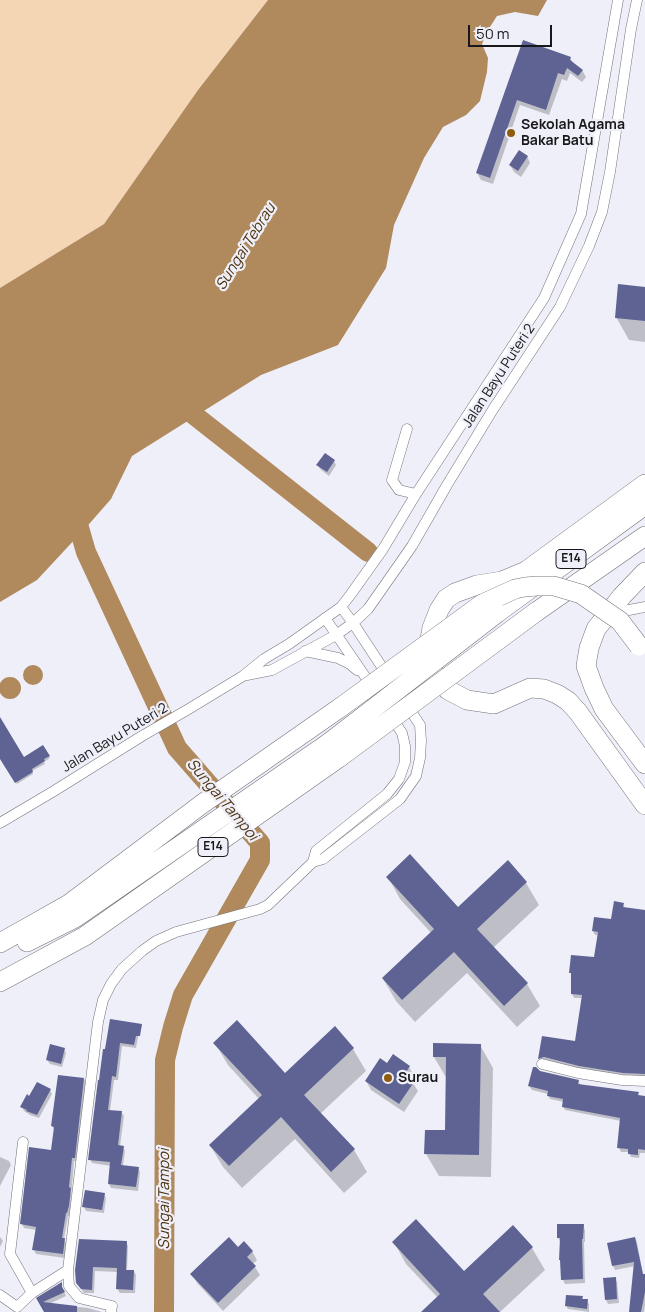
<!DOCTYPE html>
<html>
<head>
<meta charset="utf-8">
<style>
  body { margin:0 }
  #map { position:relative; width:645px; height:1312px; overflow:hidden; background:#eeeff8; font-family:Manrope,sans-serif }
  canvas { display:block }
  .scale { position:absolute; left:468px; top:25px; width:84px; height:22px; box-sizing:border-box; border:2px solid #18181b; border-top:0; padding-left:6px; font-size:15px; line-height:18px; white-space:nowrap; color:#18181b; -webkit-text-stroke:4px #eeeff8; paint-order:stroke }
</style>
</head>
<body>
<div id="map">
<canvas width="645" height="1312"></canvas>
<div class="scale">50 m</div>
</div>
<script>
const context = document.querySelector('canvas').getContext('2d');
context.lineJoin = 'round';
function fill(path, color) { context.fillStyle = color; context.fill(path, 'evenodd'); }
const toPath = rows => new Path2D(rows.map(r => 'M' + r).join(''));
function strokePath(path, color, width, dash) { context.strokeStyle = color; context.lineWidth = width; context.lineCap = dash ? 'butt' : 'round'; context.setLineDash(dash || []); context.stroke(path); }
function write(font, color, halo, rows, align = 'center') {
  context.font = font + ' Manrope,sans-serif'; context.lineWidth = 4.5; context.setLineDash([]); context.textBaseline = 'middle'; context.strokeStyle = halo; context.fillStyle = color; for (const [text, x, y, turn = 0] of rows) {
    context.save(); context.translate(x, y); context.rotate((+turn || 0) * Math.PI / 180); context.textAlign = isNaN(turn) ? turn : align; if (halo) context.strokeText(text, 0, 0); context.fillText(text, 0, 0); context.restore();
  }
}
fill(toPath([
  [0,0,268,0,198,90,104,224,0,288]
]), '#f5d6b4');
fill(toPath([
  [268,0,547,0,538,16,515,12,497,16,488,30,482,44,488,58,487,72,480,101,466,115,443,127,424,158,394,225,386,268,338,345,261,375,132,456,111,499,90,523,37,580,0,602,0,288,104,224,198,90],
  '23 675a10 10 0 1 1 20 0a10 10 0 1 1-20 0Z',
  '-1 688a11 11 0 1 1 22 0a11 11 0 1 1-22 0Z'
]), '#b0895d');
fill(toPath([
  [524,41,570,58,574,64,582,70,586,77,582,82,570,73,567,81,562,79,549,115,520,105,493,184,481,180,477,173],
  [527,156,530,163,521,177,514,172,510,165],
  [645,288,645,342,629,340,616,317],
  [334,461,336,465,329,476,320,469,318,465],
  [0,720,24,758,43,747,50,758,44,762,45,764,32,771,33,774,17,784,0,757],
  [507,862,526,883,539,905,493,948,527,984,540,1006,517,1027,467,973,415,1022,396,1001,383,979,432,934,400,899,388,877,458,908],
  [623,904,625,908,645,912,645,1078,626,1077,541,1062,539,1059,576,1043,582,998,574,998,572,994,572,976,571,973,595,958,598,935,595,935,593,931,612,921],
  [141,1025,142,1027,140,1027,136,1048,122,1046,118,1080,114,1080,110,1111,121,1112,124,1116,120,1146,123,1147,125,1151,123,1166,138,1168,140,1172,138,1191,111,1188,109,1184,111,1166,92,1163,90,1159,104,1050],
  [334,1028,353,1049,366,1071,320,1114,354,1150,367,1172,344,1193,295,1139,242,1188,223,1167,210,1145,259,1099,228,1065,215,1043,285,1074],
  [480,1045,493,1068,491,1177,439,1176,426,1154,446,1131,447,1079,434,1057],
  [64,1049,66,1053,62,1067,50,1064,47,1060],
  [387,1065,409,1067,414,1076,410,1081,413,1083,418,1091,404,1112,371,1090,366,1081],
  [540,1072,578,1081,581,1086,638,1094,640,1097,645,1097,645,1153,640,1153,639,1158,631,1157,629,1152,621,1152,619,1148,621,1121,565,1110,563,1106,564,1102,550,1099,548,1094,532,1090,529,1086],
  [84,1079,86,1083,76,1161,74,1161,70,1210,69,1216,68,1216,64,1239,66,1243,65,1258,36,1254,34,1250,36,1230,24,1228,22,1224,52,1151,55,1131,52,1126],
  [50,1090,52,1094,39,1118,30,1115,24,1111,22,1107,30,1097],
  [0,1157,9,1161,11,1165,0,1186],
  [104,1194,106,1198,104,1213,86,1211,84,1207],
  [583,1226,585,1230,585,1242,584,1242,585,1283,565,1284,563,1280,561,1243,558,1238],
  [513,1227,532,1248,545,1270,500,1312,423,1312,438,1298,406,1264,394,1242,464,1273],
  [0,1237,3,1241,0,1247],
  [635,1238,637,1242,643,1275,645,1275,645,1304,644,1312,630,1312,635,1266,615,1270,613,1266,609,1244],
  [126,1242,128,1246,127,1271,134,1271,136,1275,135,1293,120,1293,117,1289,118,1272,95,1271,94,1293,84,1293,77,1283,76,1270],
  [238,1249,252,1251,257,1260,253,1264,260,1275,223,1311,197,1283,192,1274],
  [615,1278,617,1282,619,1303,608,1304,606,1300],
  [61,1284,66,1296,49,1304,88,1308,102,1312,45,1312,38,1299],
  [582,1297,584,1300,587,1301,589,1304,589,1312,568,1309,566,1306]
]), '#0003');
strokePath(toPath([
  [175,400,368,552],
  [73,507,86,552,177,748,260,843,260,860,183,995,173,1027,165,1060,164,1312]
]), '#b0895d', 20);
fill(toPath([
  [523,40,571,57,570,60,583,70,578,76,567,68,564,75,558,73,546,110,517,100,490,178,476,173],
  [519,150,528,156,518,171,509,165],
  [618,284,645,287,645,321,615,318],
  [325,453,335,460,327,472,316,465],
  [0,717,24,757,43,745,50,756,44,759,45,761,32,769,33,772,15,783,0,759],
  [410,854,458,907,508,860,527,882,477,929,528,983,504,1006,454,952,402,1000,382,978,434,929,386,877],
  [614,901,624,903,623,907,645,910,645,1074,623,1073,579,1066,544,1057,538,1059,542,1036,575,1041,582,995,571,994,571,973,569,973,571,955,594,957,598,932,592,931,594,917,611,919],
  [110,1019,142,1024,140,1036,136,1036,134,1045,120,1043,116,1077,112,1076,108,1110,122,1111,118,1145,124,1146,121,1165,139,1167,136,1187,108,1184,110,1162,88,1160,98,1080,99,1080,103,1049,105,1049],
  [237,1020,285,1073,335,1026,354,1048,304,1095,355,1149,331,1172,281,1117,229,1166,209,1145,262,1095,213,1043],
  [433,1043,481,1044,479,1155,424,1154,425,1130,445,1130,446,1057,433,1057],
  [50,1044,65,1048,61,1064,46,1060],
  [393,1054,410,1066,404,1075,414,1082,399,1104,365,1081,380,1058,387,1063],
  [533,1067,536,1067,540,1071,579,1080,578,1084,639,1092,638,1095,645,1096,645,1150,638,1149,638,1155,628,1154,628,1149,617,1148,620,1118,562,1107,563,1099,547,1096,548,1091,528,1086],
  [58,1075,84,1078,75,1158,72,1158,69,1187,71,1188,69,1206,67,1213,66,1213,62,1238,65,1238,63,1254,32,1250,36,1227,20,1224,29,1147,51,1150,54,1127,51,1126],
  [37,1082,51,1089,37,1115,26,1111,27,1110,20,1107,27,1094,29,1096],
  [85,1190,105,1193,102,1210,82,1207],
  [416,1219,464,1271,513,1225,533,1247,483,1294,500,1312,421,1312,440,1294,392,1242],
  [557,1224,584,1224,583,1239,582,1239,583,1279,561,1280,560,1260,559,1260,560,1238,557,1238],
  [229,1237,238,1247,244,1241,253,1251,247,1257,256,1266,218,1303,190,1274],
  [635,1237,643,1274,645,1274,645,1292,641,1312,629,1312,634,1262,612,1266,607,1243],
  [79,1239,127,1241,126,1270,134,1270,133,1290,116,1289,117,1268,93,1267,92,1290,81,1289,76,1283,75,1270],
  [616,1277,617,1299,605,1300,603,1278],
  [62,1282,62,1287,65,1292,43,1302,77,1306,77,1312,44,1312,36,1298],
  [566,1295,583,1296,582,1299,588,1299,587,1309,565,1306]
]), '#5e6393');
const minor = toPath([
  [407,429,392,480,399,490,416,494],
  [611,610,629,610,645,607],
  [325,618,373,688],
  [305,651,338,658,350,664,357,670],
  [247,675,272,670,336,635,353,623,368,609,412,546,447,485,492,411,560,307,589,246,602,212,610,172,631,29,637,0],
  [0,823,54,791,142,736,187,710,243,676,264,659,289,644,341,607,351,594,383,549,416,494,544,298,581,214,618,0],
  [313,862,316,851,387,794,399,779,405,762,405,746,402,733,390,715],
  [542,1064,578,1073,622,1080,645,1081],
  [32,1293,68,1270],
  [0,1295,17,1307,32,1293,10,1254,23,1142],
  [111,1312,112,1306,79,1298,69,1286,68,1270,98,1022,103,1000,111,984,122,969,142,951,156,941,176,932,260,909,268,905,313,862,323,859,400,799,416,776,420,758,421,741,420,725,353,623,341,607]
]);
const motorway = toPath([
  [645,484,526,571,502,581,477,585,455,593,446,599,439,610,432,628,428,650,433,672,448,690,467,700,494,704,530,688,544,689,557,694,568,701,578,712,645,805],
  [645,572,622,596,596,629,589,648,586,666,594,688,604,709,645,764],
  [536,612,645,536],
  [497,613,645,505],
  [27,942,75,918,330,742],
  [0,943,69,904,202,804,341,707],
  [0,982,85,936,340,757]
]);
strokePath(minor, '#72737a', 11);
strokePath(motorway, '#72737a', 20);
strokePath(minor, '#fff', 10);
strokePath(motorway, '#fff', 19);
const motorwayBridge = toPath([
  [341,707,482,604,515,589,525,587,537,586,554,586,581,594,620,621,639,646],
  [330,742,497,613],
  [340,757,536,612]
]);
strokePath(motorwayBridge, '#72737a', 20, []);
strokePath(motorwayBridge, '#fff', 19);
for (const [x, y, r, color] of [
  [511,133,5,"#905c0f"],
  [388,1078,5,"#905c0f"]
]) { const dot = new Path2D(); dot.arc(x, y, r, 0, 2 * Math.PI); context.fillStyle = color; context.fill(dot); strokePath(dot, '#eeeff8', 2); }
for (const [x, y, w] of [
  [571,559,30],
  [213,847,30]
]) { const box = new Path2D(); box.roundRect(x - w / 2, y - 9.5, w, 19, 4); context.fillStyle = '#eeeff8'; context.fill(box); strokePath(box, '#18181b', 1); }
write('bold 12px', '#18181b', null, [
  ["E14",571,559],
  ["E14",213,847]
]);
write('bold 14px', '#18181b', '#eeeff8', [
  ["Sekolah Agama",521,125],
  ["Bakar Batu",521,141],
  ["Surau",398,1078]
], 'left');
write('14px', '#18181b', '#eeeff8', [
  ["Jalan Bayu Puteri 2",499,376,-57],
  ["Jalan Bayu Puteri 2",115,738,-31]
]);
write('italic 15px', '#4f330f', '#eeeff8', [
  ["Sungai Tebrau",246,247,-58],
  ["Sungai Tampoi",222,800,50],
  ["Sungai Tampoi",165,1199,-90]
]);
</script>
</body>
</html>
